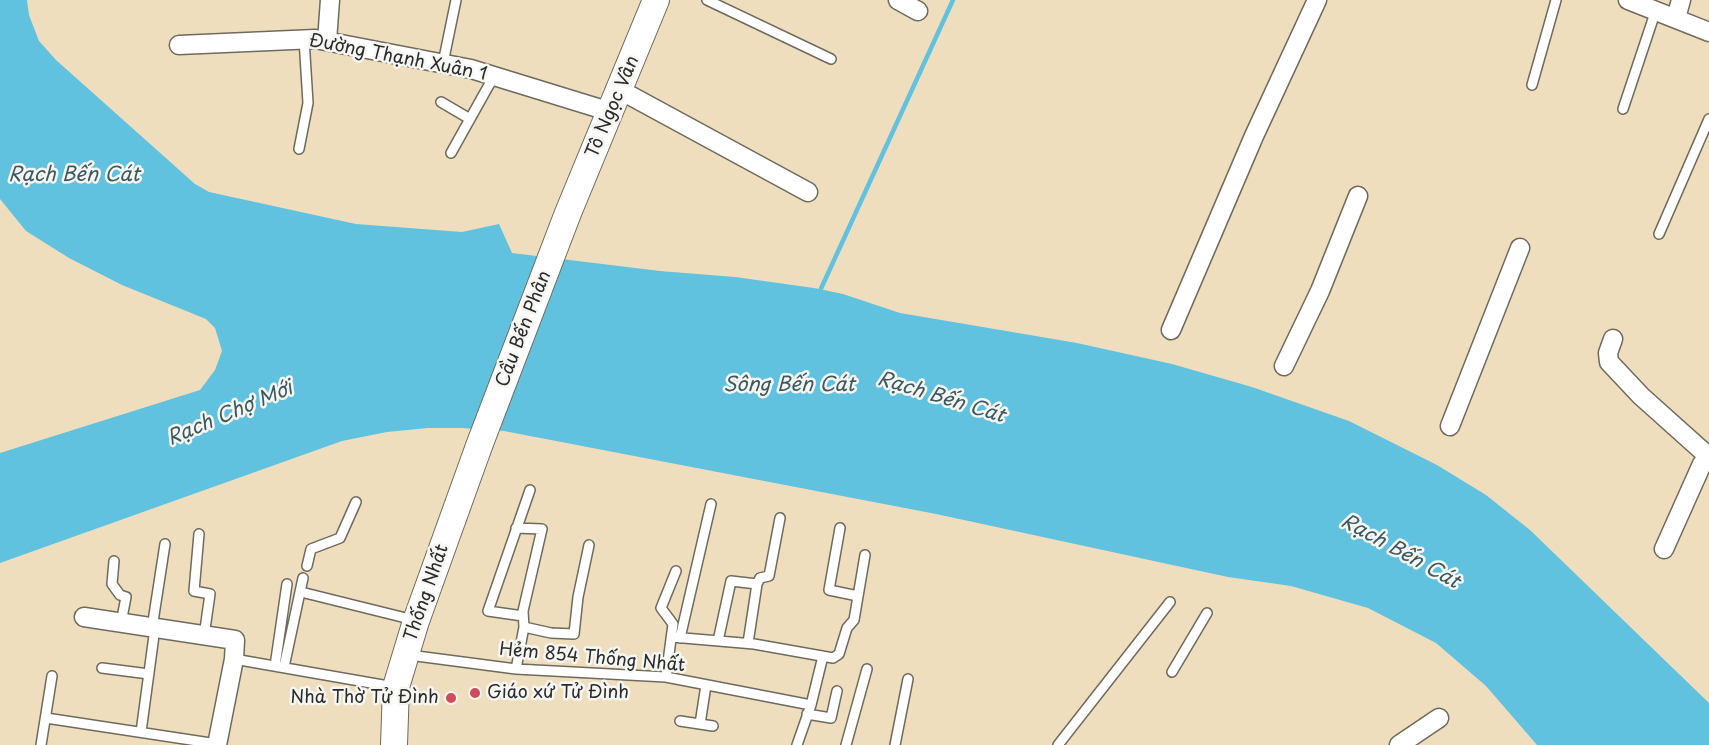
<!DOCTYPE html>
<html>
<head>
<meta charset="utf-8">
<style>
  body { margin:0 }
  canvas { display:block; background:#eedebd }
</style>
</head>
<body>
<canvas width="1709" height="745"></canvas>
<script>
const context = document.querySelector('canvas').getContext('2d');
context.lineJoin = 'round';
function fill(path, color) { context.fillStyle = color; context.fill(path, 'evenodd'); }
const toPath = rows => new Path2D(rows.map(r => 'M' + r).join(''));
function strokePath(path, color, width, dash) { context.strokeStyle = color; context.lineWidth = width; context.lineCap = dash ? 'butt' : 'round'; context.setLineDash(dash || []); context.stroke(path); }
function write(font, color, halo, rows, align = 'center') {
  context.font = font + ' "Playpen Sans",sans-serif'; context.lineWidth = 5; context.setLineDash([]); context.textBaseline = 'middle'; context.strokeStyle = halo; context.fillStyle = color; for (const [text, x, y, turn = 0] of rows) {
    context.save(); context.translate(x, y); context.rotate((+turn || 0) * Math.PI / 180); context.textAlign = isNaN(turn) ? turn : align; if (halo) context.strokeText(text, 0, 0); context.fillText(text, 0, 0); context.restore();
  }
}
fill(toPath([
  [0,0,27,0,29,15,39,41,56,60,195,184,209,192,356,224,462,232,499,224,512,253,660,271,735,277,814,288,843,294,900,313,1077,343,1172,364,1252,387,1349,421,1437,465,1486,495,1530,530,1709,703,1709,745,1537,745,1486,686,1436,643,1368,608,1291,586,1228,577,936,514,504,431,462,428,428,428,387,432,342,441,0,563,0,453,200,390,215,370,222,351,215,328,206,319,122,285,69,258,26,231,0,199]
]), '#61c2df');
strokePath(toPath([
  [819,293,953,0]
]), '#61c2df', 4.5);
const service = toPath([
  [707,0,831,59],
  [443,63,456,0],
  [1532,85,1556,0],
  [441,102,470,119],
  [1623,109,1656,10],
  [299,149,308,103,304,39],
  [451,153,494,76],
  [1659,234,1709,119],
  [840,528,829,590,858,596],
  [199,534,194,591,210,594,204,636],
  [114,561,112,584,120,595,126,597,121,623],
  [307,566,311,549,340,538,356,502],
  [301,592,414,620],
  [523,616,488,611,530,490],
  [524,627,551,633,574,634,578,597,589,545],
  [152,628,165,544],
  [672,637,754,644,833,658,839,654,847,628,854,620,865,555],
  [680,638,711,504],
  [718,641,731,581,757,584],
  [748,643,757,584,760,578,769,576,780,518],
  [409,655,516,669,666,677,811,705],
  [234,659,394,687],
  [275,666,287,584],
  [284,667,303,578],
  [102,668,149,674],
  [516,669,524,627,523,611,542,529,516,528],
  [1172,672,1207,613],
  [666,677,673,624,661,608,676,571],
  [807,714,831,718,837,691],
  [46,718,217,744],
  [680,721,713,726],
  [700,724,706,685],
  [141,732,155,628],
  [41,745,52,676],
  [797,745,811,705,823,656],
  [846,745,867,669],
  [895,745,908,679],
  [1058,745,1170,602]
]);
const minor = toPath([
  [898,0,918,11],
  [1628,0,1709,32],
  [1676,18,1681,0],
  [327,41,330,0],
  [179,45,315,39,471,69,611,112],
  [620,90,808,192],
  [1171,330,1254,136,1317,0],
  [1613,339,1608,353,1609,362,1641,396,1708,456],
  [1284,366,1320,291,1358,196],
  [1450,426,1520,248],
  [1664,549,1702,464,1709,456],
  [84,617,235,640,234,659,217,745],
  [1399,745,1439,718]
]);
const secondary = toPath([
  [394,745,396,687,416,621,479,446,568,213,656,0]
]);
strokePath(service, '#6f6a5e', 12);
strokePath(minor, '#6f6a5e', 21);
strokePath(secondary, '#6f6a5e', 28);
strokePath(service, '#fff', 9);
strokePath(minor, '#fff', 18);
strokePath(secondary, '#fff', 26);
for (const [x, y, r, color] of [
  [475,693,6,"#d1495b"],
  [451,698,6,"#d1495b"]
]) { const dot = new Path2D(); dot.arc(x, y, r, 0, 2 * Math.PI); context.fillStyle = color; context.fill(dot); strokePath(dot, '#f6f6f2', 2); }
write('18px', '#2b2b2b', '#f6f6f2', [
  ["Đường Thạnh Xuân 1",398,58,11],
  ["Tô Ngọc Vân",613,107,-67],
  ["Cầu Bến Phân",524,329,-69],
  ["Thống Nhất",427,593,-71],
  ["Hẻm 854 Thống Nhất",592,658,5]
]);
write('18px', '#2b2b2b', '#f6f6f2', [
  ["Giáo xứ Tử Đình",487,693],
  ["Nhà Thờ Tử Đình",439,698,"right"]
], 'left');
write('italic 20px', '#3b5861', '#f6f6f2', [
  ["Rạch Bến Cát",74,175],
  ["Sông Bến Cát",789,385],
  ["Rạch Bến Cát",941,398,17],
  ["Rạch Chợ Mới",230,414,-23],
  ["Rạch Bến Cát",1400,552,29]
]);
</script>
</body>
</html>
